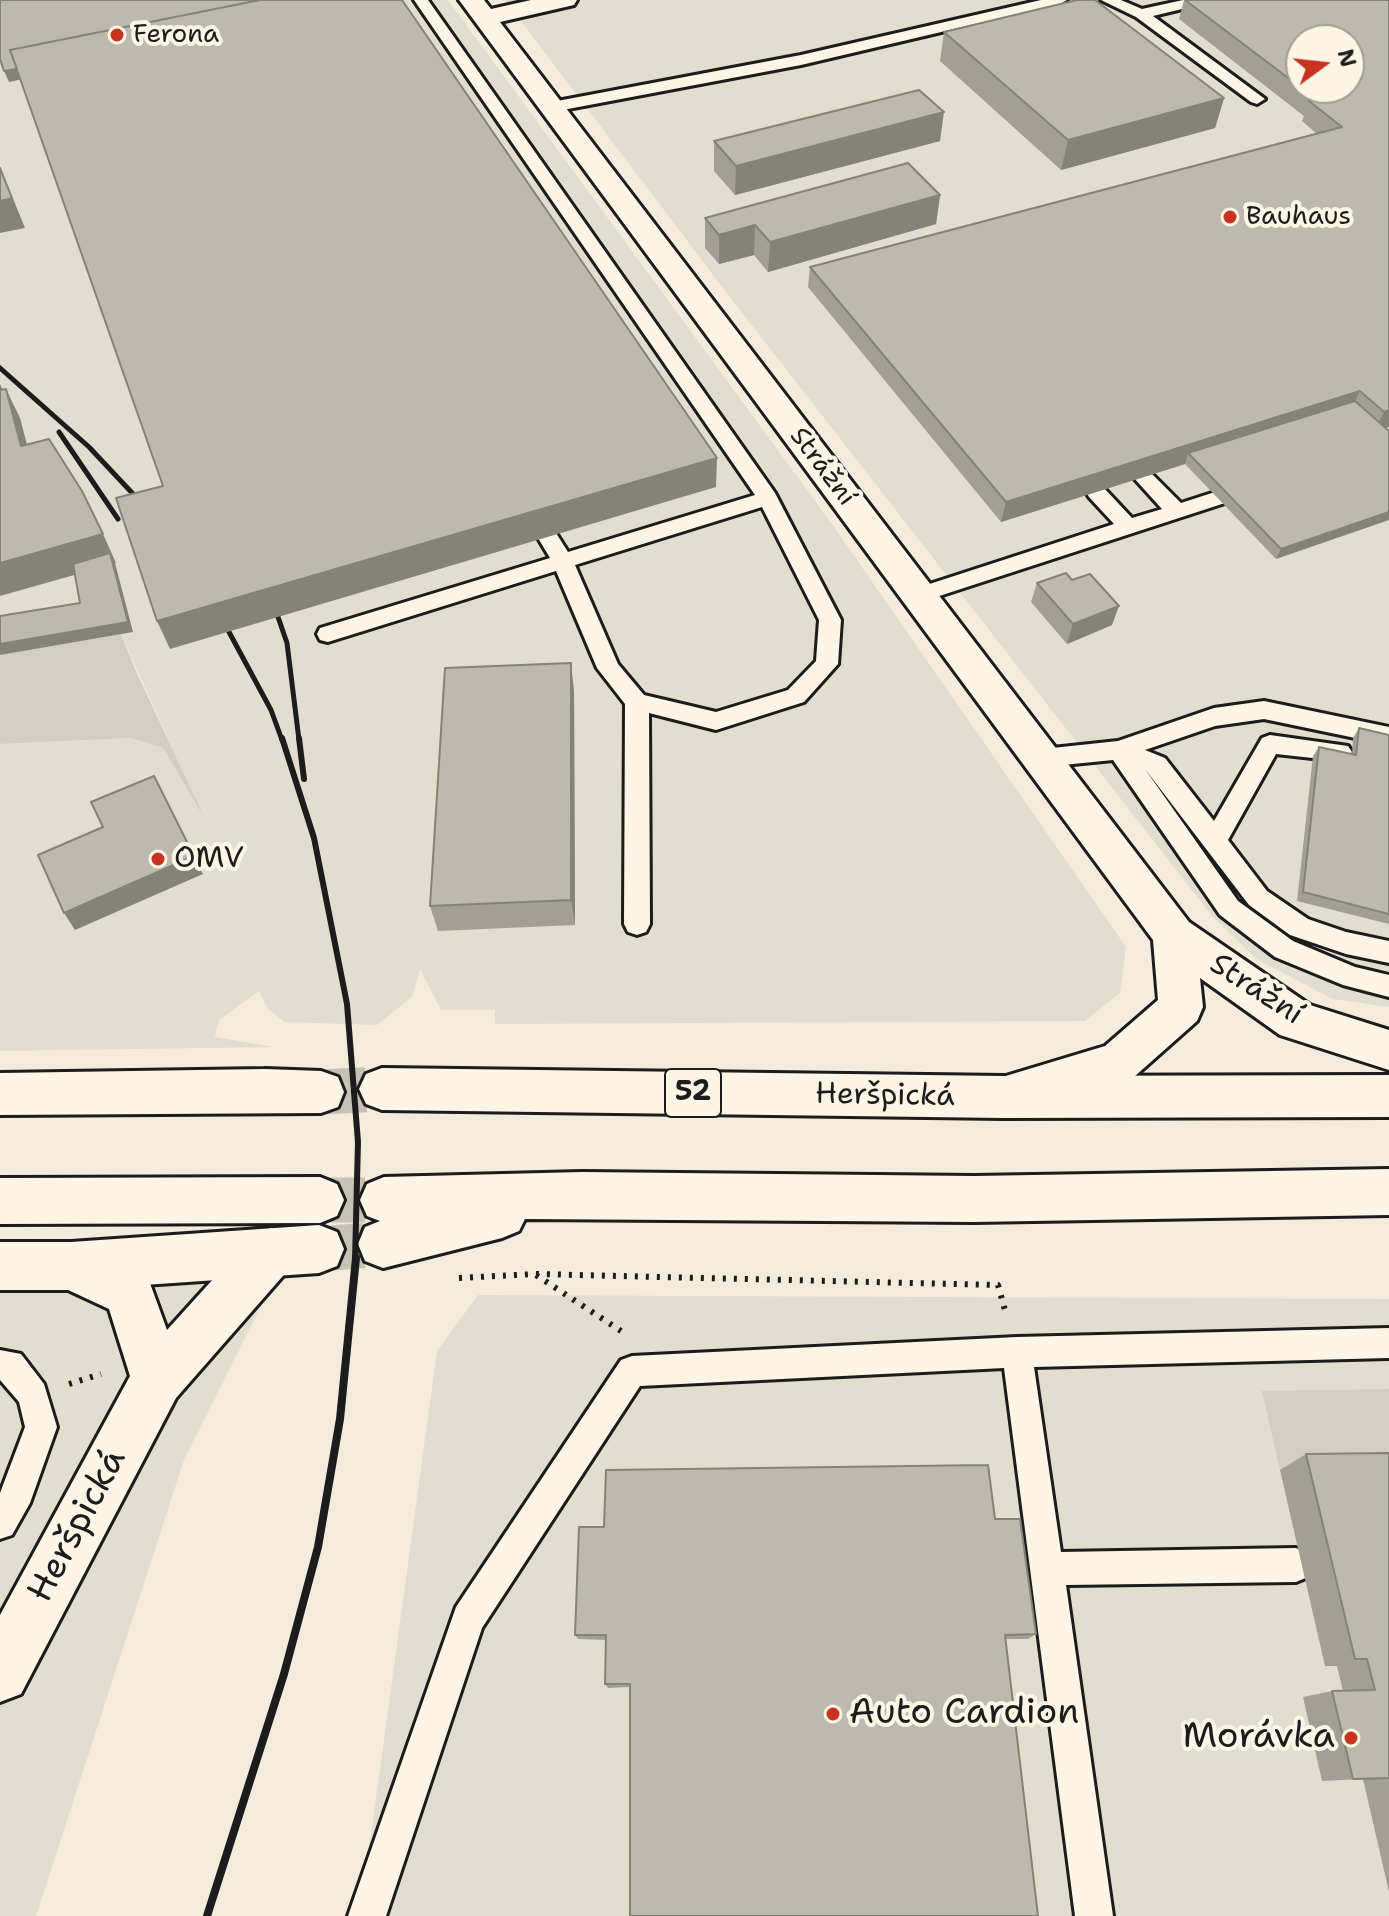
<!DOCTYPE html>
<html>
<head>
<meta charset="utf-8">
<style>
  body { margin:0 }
  #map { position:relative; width:1389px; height:1916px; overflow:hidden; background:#f3ecdd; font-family:"Shantell Sans",sans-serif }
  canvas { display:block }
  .north { position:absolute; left:1285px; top:24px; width:80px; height:80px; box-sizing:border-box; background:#fcf5e5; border:2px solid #a29e95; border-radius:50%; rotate:75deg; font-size:22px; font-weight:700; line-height:32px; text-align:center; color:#1c1c1c }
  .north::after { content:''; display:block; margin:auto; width:28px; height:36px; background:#c8321e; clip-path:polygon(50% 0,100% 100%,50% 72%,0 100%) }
</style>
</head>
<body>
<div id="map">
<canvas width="1389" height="1916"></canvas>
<div class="north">N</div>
</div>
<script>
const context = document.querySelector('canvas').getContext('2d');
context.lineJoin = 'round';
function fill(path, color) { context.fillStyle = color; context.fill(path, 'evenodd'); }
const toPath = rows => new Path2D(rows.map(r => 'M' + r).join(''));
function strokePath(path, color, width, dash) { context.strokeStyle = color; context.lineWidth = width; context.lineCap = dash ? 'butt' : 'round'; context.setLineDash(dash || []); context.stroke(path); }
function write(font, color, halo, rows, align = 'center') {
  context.font = font + ' "Shantell Sans",sans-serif'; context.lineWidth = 8; context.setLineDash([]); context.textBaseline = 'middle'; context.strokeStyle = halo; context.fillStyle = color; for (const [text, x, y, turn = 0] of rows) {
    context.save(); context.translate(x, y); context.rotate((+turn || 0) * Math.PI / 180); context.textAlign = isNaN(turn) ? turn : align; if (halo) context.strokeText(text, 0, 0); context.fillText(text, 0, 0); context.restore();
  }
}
fill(toPath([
  [0,0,448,0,832,524,1126,947,1120,993,1085,1021,495,1024,495,1010,441,1010,420,969,412,997,377,1025,285,1022,268,1009,259,991,218,1021,215,1037,274,1047,0,1051,0,744,131,738,163,748,199,808,121,634,0,655],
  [505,0,1389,0,1389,1007,1333,999,1256,959,1212,916,729,296],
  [1301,40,1349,40,1349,88,1301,88],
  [0,1273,273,1282,184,1460,36,1916,0,1916],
  [478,1295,1389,1299,1389,1916,360,1916,437,1351]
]), '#e3ddcf');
fill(toPath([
  [121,634,136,671,205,819,163,748,131,738,0,744,0,655],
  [1389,1389,1389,1468,1280,1470,1262,1391]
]), '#d3cec1');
strokePath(toPath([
  [321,1092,382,1089],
  [320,1200,384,1200],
  [319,1249,383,1244]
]), '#c8c2b6', 45, [45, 22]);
const lane = toPath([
  [414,0,428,0,775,493,841,620,838,664,804,702,716,730,649,713,650,924,646,932,637,935,628,932,624,924,625,704,597,668,556,571,328,642,320,640,317,634,320,628,550,558,520,508,523,503,537,503,568,552,755,495,414,0],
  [762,507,819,620,816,661,788,690,716,712,644,695,618,664,575,565,762,507],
  [1041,0,1067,0,1060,4,801,65,552,112,544,107,552,102,801,55,1041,0],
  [1101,0,1121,0,1142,9,1183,0,1209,0,1207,3,1153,16,1265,99,1257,104,1251,102,1136,17,1101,0],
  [1143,470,1150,472,1181,503,1218,491,1228,498,1225,503,927,600,919,603,911,600,908,595,911,590,1114,524,1089,497,1086,492,1089,487,1103,487,1132,518,1162,509,1133,477,1143,470],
  [1264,701,1389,727,1389,745,1264,719,1215,726,1145,750,1165,758,1214,821,1262,738,1270,735,1348,746,1352,752,1348,758,1340,761,1276,754,1228,840,1267,891,1308,919,1346,932,1389,941,1389,963,1346,954,1290,935,1249,905,1145,769,1238,901,1293,941,1355,967,1389,975,1389,997,1343,985,1275,957,1220,915,1113,760,1043,767,1035,764,1031,758,1035,752,1043,749,1118,741,1214,708,1264,701],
  [1389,1328,1389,1358,1034,1367,1061,1552,1296,1548,1308,1553,1313,1565,1308,1577,1296,1582,1066,1585,1113,1916,1075,1916,1004,1368,640,1386,482,1628,386,1916,348,1916,456,1607,621,1360,632,1356,1017,1337,1389,1328],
  [0,1350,21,1354,44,1384,57,1427,30,1503,12,1535,0,1539,0,1493,25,1427,19,1402,0,1380,0,1350]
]);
const street = toPath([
  [459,0,484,0,491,9,531,0,577,0,574,5,500,22,1189,922,1310,1005,1389,1030,1389,1070,1280,1035,1200,978,1203,1007,1197,1021,1135,1076,1016,1114,999,1108,993,1093,999,1078,1105,1046,1158,1000,1153,940,459,0],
  [271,1228,289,1235,296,1252,289,1269,176,1398,21,1694,0,1702,0,1615,130,1376,109,1309,53,1283,46,1266,53,1249,71,1242,147,1275,167,1330,253,1235,271,1228]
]);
const primary = toPath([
  [382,1068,1004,1076,1389,1075,1389,1117,1004,1118,382,1110,366,1104,359,1089,366,1074,382,1068],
  [265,1069,321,1071,338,1077,344,1092,338,1107,321,1113,0,1115,0,1073,265,1069],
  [1389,1169,1389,1215,974,1222,525,1219,519,1231,502,1238,383,1268,365,1261,358,1244,365,1227,380,1221,367,1216,360,1200,367,1184,384,1177,582,1172,974,1176,1389,1169],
  [320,1177,337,1184,344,1200,337,1216,320,1223,0,1224,0,1178,320,1177],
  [319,1225,337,1232,344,1249,337,1266,319,1273,71,1290,0,1290,0,1242,71,1242,319,1225]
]);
strokePath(lane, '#1c1c1c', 6);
strokePath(street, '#1c1c1c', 6);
strokePath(primary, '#1c1c1c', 6);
strokePath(toPath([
  [536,1275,621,1331],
  [459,1278,535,1274,998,1285,1006,1314],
  [69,1384,101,1374]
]), '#1c1c1c', 6, [3, 8]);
fill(lane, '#fcf5e5');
fill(street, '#fcf5e5');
fill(primary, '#fcf5e5');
strokePath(toPath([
  [0,368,89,447,150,512],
  [59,432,118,519],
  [278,617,287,643,299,740],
  [229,632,271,710,282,740]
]), '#1c1c1c', 5);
strokePath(toPath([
  [282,738,314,838,347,1004,358,1142,355,1260],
  [299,738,304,779]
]), '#1c1c1c', 6);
strokePath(toPath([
  [207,1916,284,1674,318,1547,340,1419,356,1258]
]), '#1c1c1c', 8);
fill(toPath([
  [1184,0,1389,0,1386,428,1276,559,1185,464,1001,522,808,287,810,267,1317,134,1302,121,1304,116,1179,19],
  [944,32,1224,98,1215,128,1061,170,940,61],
  [714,141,940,141,735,195,714,171],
  [940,195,936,224,768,272,754,255,719,264,705,248,705,218],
  [1037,583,1112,625,1067,644,1031,602],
  [574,691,575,925,438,931,430,906],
  [1359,728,1389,735,1389,924,1297,901,1313,756,1319,747,1352,754,1353,738],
  [1389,1453,1389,1892,1363,1779,1322,1781,1303,1697,1332,1691,1343,1691,1337,1666,1325,1666,1280,1470,1306,1454],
  [995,1519,1036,1634,1028,1639,1006,1639,630,1687,608,1688,605,1684,606,1640,578,1639,575,1635]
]), '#a39f96');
fill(toPath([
  [346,12,9,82,4,71],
  [1224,98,1215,128,1061,170,1068,140],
  [944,112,940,141,735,195,736,166],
  [0,167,25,228,0,233],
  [940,195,936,224,768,272,770,242],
  [755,225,754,255,719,264,719,235],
  [0,384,10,406,6,389,20,418,35,475,21,446,0,390],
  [1360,391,1350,411,1188,453,1185,464,1001,522,1006,502],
  [1389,410,1389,427,1374,432,1384,412],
  [717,458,716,487,170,649,157,621],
  [1389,512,1389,520,1276,559,1281,549],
  [103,534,116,563,115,563,133,632,0,655,0,644,128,622,113,564,0,596,0,563],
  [1119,606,1112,625,1067,644,1073,624],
  [571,663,574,691,575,925,571,900],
  [154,776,203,874,75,930,64,913]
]), '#85827a');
const building = toPath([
  [0,0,260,0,10,50,17,69,4,71,0,59,0,0],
  [260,0,402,0,717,458,157,621,116,498,163,486,10,50,260,0],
  [1077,0,1095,0,1224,98,1068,140,944,32,1077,0],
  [1185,0,1389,0,1389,410,1384,412,1360,391,1006,502,810,267,1342,127,1309,101,1316,99,1185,0],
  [1301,40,1349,40,1349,88,1301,88,1301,40],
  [919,90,944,112,736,166,714,141,919,90],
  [908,163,940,195,770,242,755,225,719,235,705,218,908,163],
  [0,168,12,198,0,201,0,168],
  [6,389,21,446,49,439,82,491,103,534,0,563,0,390,6,389],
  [1355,401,1389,431,1389,512,1281,549,1188,453,1355,401],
  [110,553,128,622,0,644,0,616,80,603,73,564,110,553],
  [1066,573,1072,580,1090,574,1119,606,1073,624,1037,583,1066,573],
  [571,663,571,900,430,906,445,668,571,663],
  [1359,728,1389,735,1389,914,1303,892,1319,747,1356,755,1359,728],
  [154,776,194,856,64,913,38,855,103,827,91,802,154,776],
  [1389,1453,1389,1778,1353,1779,1332,1691,1375,1690,1367,1659,1355,1659,1306,1454,1389,1453],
  [988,1465,995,1519,1020,1519,1036,1634,1005,1635,1038,1916,630,1916,630,1684,605,1684,606,1635,575,1635,579,1527,604,1527,606,1470,988,1465]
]);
fill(building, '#beb9ae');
strokePath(building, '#85827a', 2);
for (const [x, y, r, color] of [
  [117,35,8,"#c8321e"],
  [1230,217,8,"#c8321e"],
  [158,859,8,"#c8321e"],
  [833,1714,8,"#c8321e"],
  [1351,1738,8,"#c8321e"]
]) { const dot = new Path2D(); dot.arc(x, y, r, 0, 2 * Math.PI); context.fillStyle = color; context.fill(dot); strokePath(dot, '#fcf5e5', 3); }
write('26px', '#1c1c1c', '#fcf5e5', [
  ["Ferona",133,35],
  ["Bauhaus",1246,217]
], 'left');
write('26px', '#1c1c1c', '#fcf5e5', [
  ["Strážní",822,467,53]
]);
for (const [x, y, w] of [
  [693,1093,56]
]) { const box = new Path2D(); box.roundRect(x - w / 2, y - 24, w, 48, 6); context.fillStyle = '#fcf5e5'; context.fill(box); strokePath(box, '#1c1c1c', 2); }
write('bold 28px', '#1c1c1c', null, [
  ["52",693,1093]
]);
write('30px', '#1c1c1c', '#fcf5e5', [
  ["OMV",174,859]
], 'left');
write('30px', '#1c1c1c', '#fcf5e5', [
  ["Strážní",1256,990,33],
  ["Heršpická",885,1096,1]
]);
write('36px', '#1c1c1c', '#fcf5e5', [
  ["Heršpická",78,1526,-62]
]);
write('36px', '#1c1c1c', '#fcf5e5', [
  ["Auto Cardion",849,1714],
  ["Morávka",1335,1738,"right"]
], 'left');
</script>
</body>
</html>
